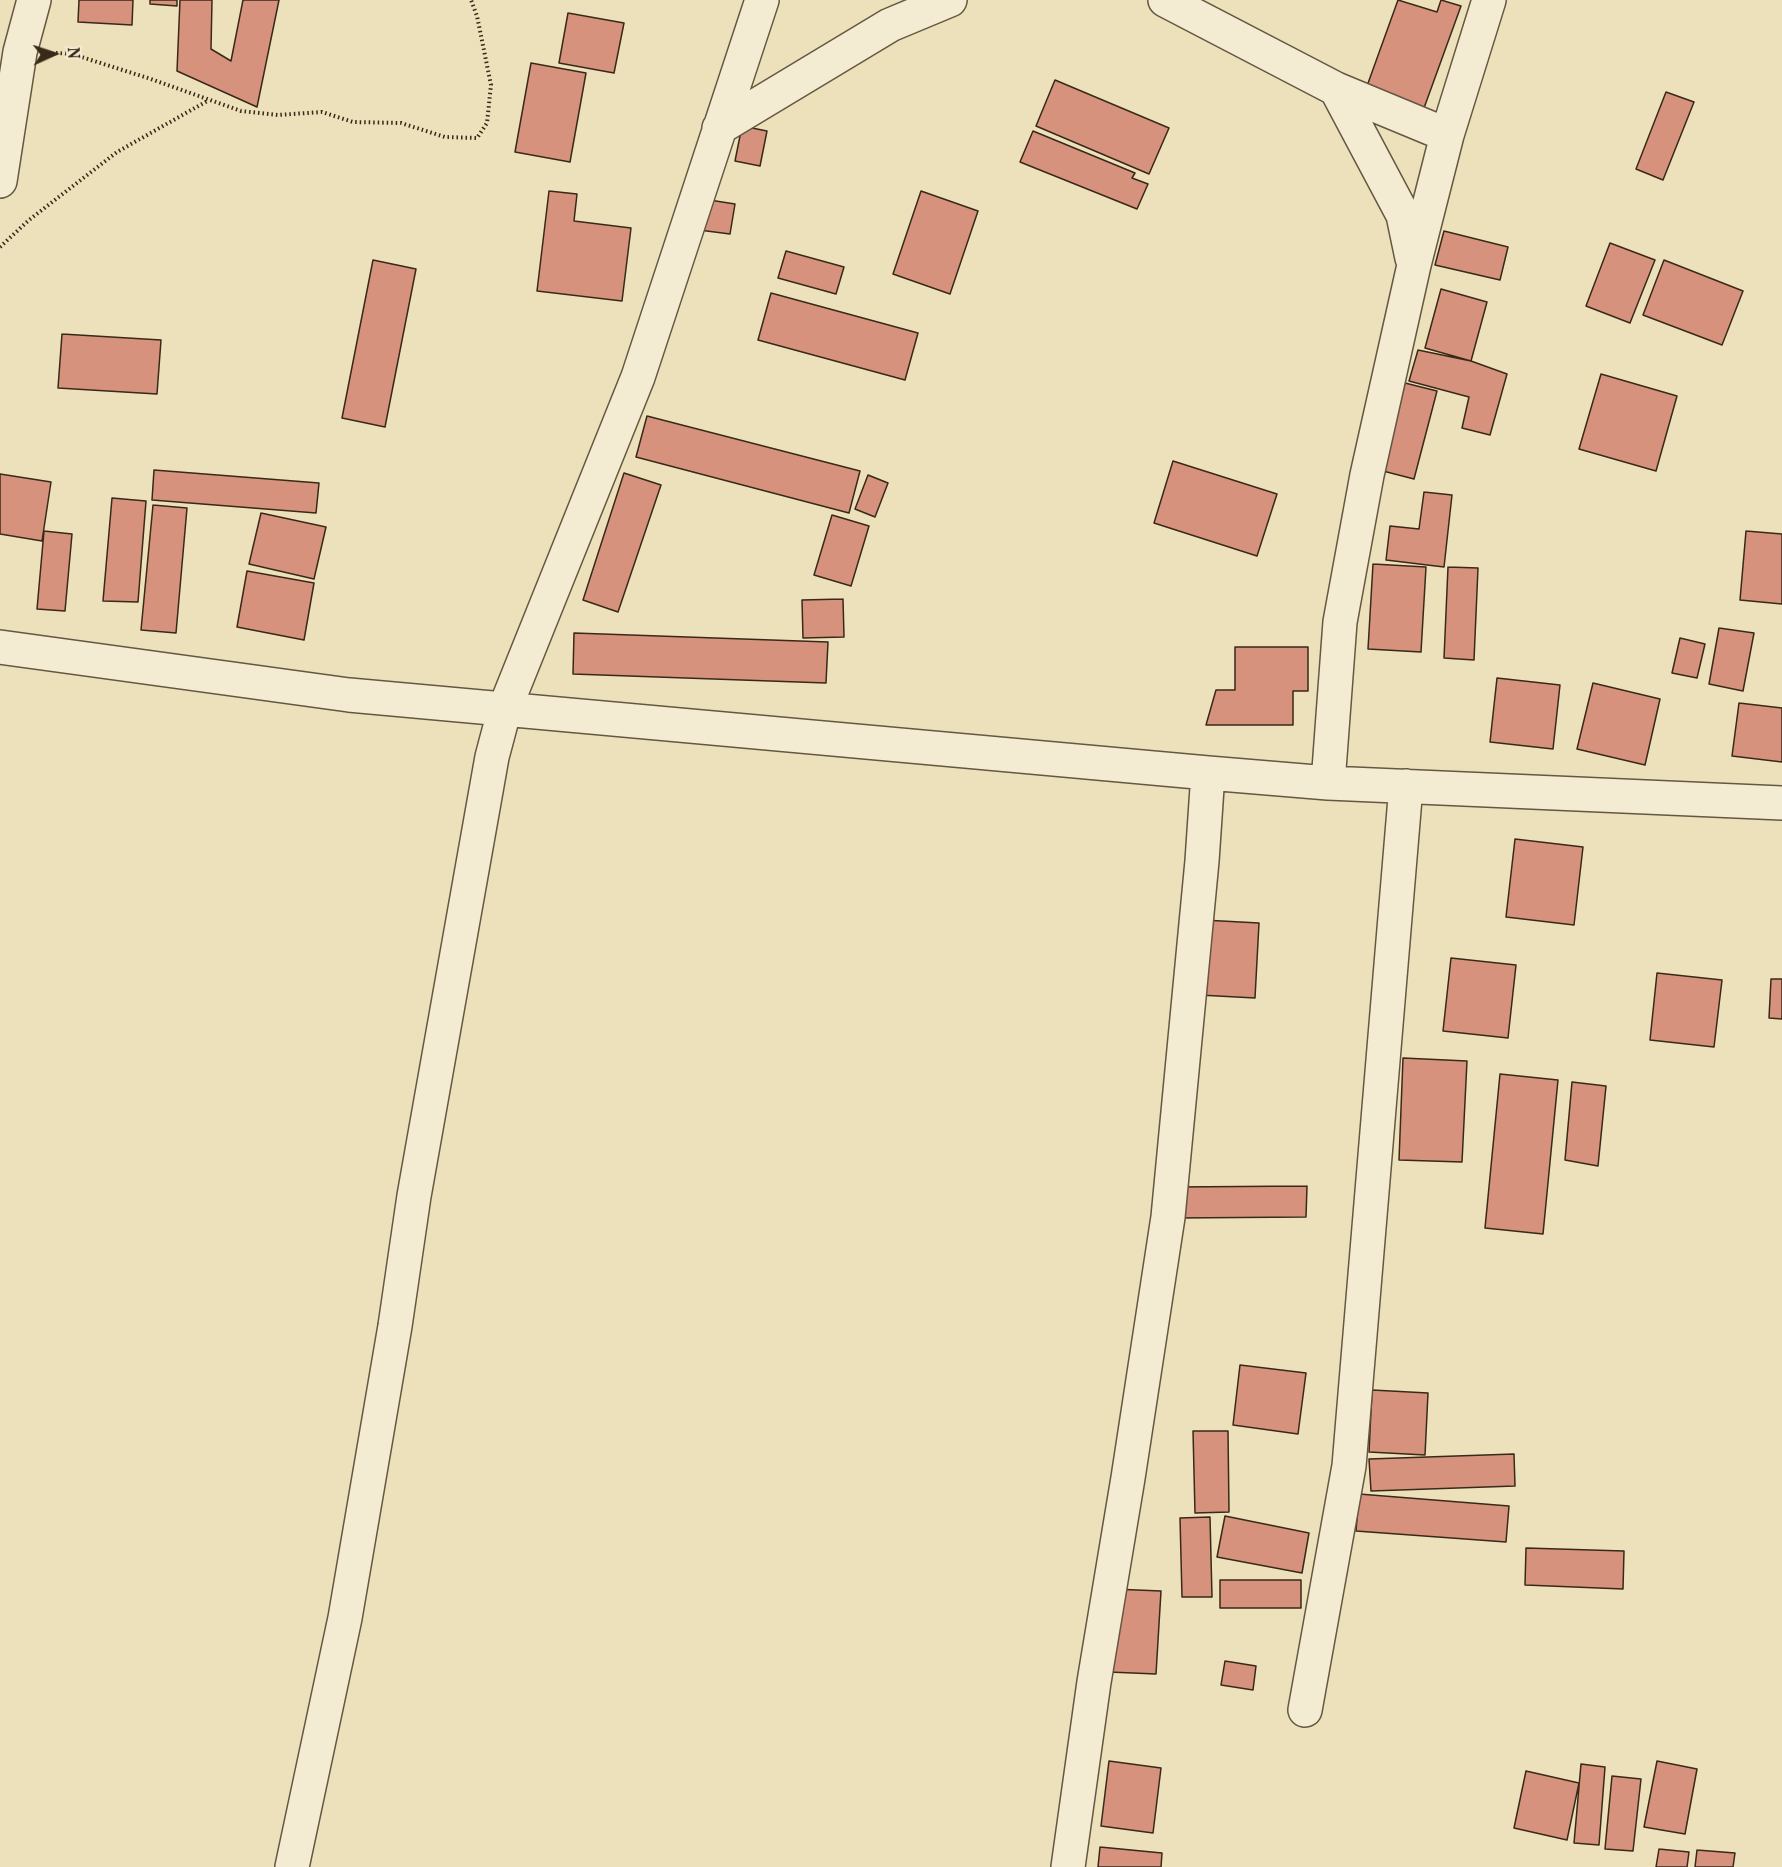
<!DOCTYPE html>
<html>
<head>
<meta charset="utf-8">
<style>
  body { margin:0 }
  #map { position:relative; width:1782px; height:1867px; overflow:hidden; background:#ece1ba; font-family:Vollkorn,serif }
  canvas { display:block }
  .north { position:absolute; left:24px; top:24px; width:60px; height:60px; -webkit-text-stroke:4px #f3ecd2; paint-order:stroke; rotate:87deg; font-size:16px; font-weight:700; line-height:24px; text-align:center; color:#382919 }
  .north::after { content:''; display:block; margin:auto; width:21px; height:27px; background:#382919; clip-path:polygon(50% 0,100% 100%,50% 72%,0 100%) }
</style>
</head>
<body>
<div id="map">
<canvas width="1782" height="1867"></canvas>
<div class="north">N</div>
</div>
<script>
const context = document.querySelector('canvas').getContext('2d');
context.lineJoin = 'round';
function fill(path, color) { context.fillStyle = color; context.fill(path, 'evenodd'); }
const toPath = rows => new Path2D(rows.map(r => 'M' + r).join(''));
function strokePath(path, color, width, dash) { context.strokeStyle = color; context.lineWidth = width; context.lineCap = dash ? 'butt' : 'round'; context.setLineDash(dash || []); context.stroke(path); }
const building = toPath([
  [79,0,133,0,132,25,78,22,79,0],
  [150,0,177,0,177,6,150,4,150,0],
  [180,0,212,0,211,49,231,61,243,0,279,0,257,107,177,71,180,0],
  [1398,0,1437,12,1441,0,1461,6,1424,108,1367,86,1398,0],
  [568,13,624,23,614,73,559,63,568,13],
  [531,63,586,73,570,162,515,152,531,63],
  [1055,80,1169,128,1149,174,1036,126,1055,80],
  [1666,92,1694,102,1663,180,1636,169,1666,92],
  [742,126,767,131,760,166,735,161,742,126],
  [1033,131,1135,173,1132,178,1148,184,1137,209,1020,162,1033,131],
  [549,191,577,194,574,221,631,228,622,301,537,291,549,191],
  [921,191,978,211,950,294,893,274,921,191],
  [703,199,735,204,730,234,699,230,703,199],
  [1444,231,1508,247,1500,280,1435,265,1444,231],
  [1610,243,1655,260,1630,323,1586,306,1610,243],
  [786,251,844,267,836,294,778,278,786,251],
  [373,260,416,269,385,427,342,418,373,260],
  [1664,260,1743,291,1722,345,1643,315,1664,260],
  [1441,289,1487,302,1471,361,1425,348,1441,289],
  [771,293,918,333,905,380,758,340,771,293],
  [62,334,161,340,157,394,58,388,62,334],
  [1418,350,1471,361,1507,374,1490,435,1462,428,1469,397,1409,381,1418,350],
  [1601,374,1677,396,1656,471,1579,449,1601,374],
  [1405,383,1437,391,1414,479,1383,471,1405,383],
  [647,416,860,471,849,513,636,457,647,416],
  [1173,461,1277,494,1257,556,1154,523,1173,461],
  [154,470,319,483,316,513,152,500,154,470],
  [624,473,661,485,618,612,583,600,624,473],
  [0,474,51,482,42,541,0,534,0,474],
  [868,475,888,483,875,517,855,509,868,475],
  [1424,492,1452,495,1444,567,1386,560,1390,526,1419,529,1424,492],
  [112,498,146,501,138,602,103,601,112,498],
  [153,505,187,508,176,633,141,630,153,505],
  [261,513,326,527,314,579,249,564,261,513],
  [832,515,869,526,851,586,814,575,832,515],
  [44,531,72,534,65,611,37,609,44,531],
  [1746,531,1782,534,1782,604,1740,600,1746,531],
  [1373,564,1426,567,1421,652,1368,649,1373,564],
  [1448,567,1478,568,1474,660,1444,658,1448,567],
  [247,571,314,583,304,640,237,627,247,571],
  [843,599,844,637,803,638,802,600,843,599],
  [1719,628,1754,633,1743,691,1709,684,1719,628],
  [574,633,828,642,826,683,573,674,574,633],
  [1680,638,1705,644,1697,678,1672,673,1680,638],
  [1235,647,1308,647,1308,691,1293,691,1293,725,1206,725,1216,690,1235,690,1235,647],
  [1497,678,1560,685,1553,749,1490,742,1497,678],
  [1593,683,1660,699,1645,765,1577,749,1593,683],
  [1739,703,1782,708,1782,762,1732,756,1739,703],
  [1515,839,1583,847,1574,925,1506,917,1515,839],
  [1203,920,1259,923,1255,998,1199,995,1203,920],
  [1451,958,1516,965,1508,1038,1443,1031,1451,958],
  [1657,973,1722,980,1714,1047,1650,1040,1657,973],
  [1771,979,1782,979,1782,1019,1769,1018,1771,979],
  [1403,1058,1467,1061,1462,1162,1399,1160,1403,1058],
  [1500,1074,1558,1080,1543,1234,1485,1228,1500,1074],
  [1572,1082,1606,1086,1598,1166,1565,1160,1572,1082],
  [1307,1186,1306,1217,1175,1218,1174,1187,1307,1186],
  [1240,1365,1306,1373,1298,1434,1233,1425,1240,1365],
  [1372,1390,1428,1393,1425,1455,1369,1452,1372,1390],
  [1193,1431,1228,1431,1229,1512,1195,1513,1193,1431],
  [1514,1454,1515,1486,1371,1491,1369,1459,1514,1454],
  [1359,1494,1509,1506,1506,1542,1356,1531,1359,1494],
  [1225,1516,1309,1533,1302,1573,1217,1557,1225,1516],
  [1210,1517,1212,1597,1182,1597,1180,1518,1210,1517],
  [1526,1548,1624,1551,1623,1589,1525,1585,1526,1548],
  [1220,1580,1301,1580,1301,1608,1220,1608,1220,1580],
  [1113,1589,1161,1591,1156,1674,1109,1672,1113,1589],
  [1225,1661,1256,1666,1253,1690,1221,1685,1225,1661],
  [1109,1761,1161,1768,1153,1833,1101,1826,1109,1761],
  [1657,1761,1697,1769,1685,1834,1644,1827,1657,1761],
  [1581,1764,1605,1767,1599,1845,1574,1843,1581,1764],
  [1526,1771,1579,1783,1567,1840,1514,1828,1526,1771],
  [1612,1776,1641,1779,1633,1851,1605,1849,1612,1776],
  [1100,1847,1162,1853,1161,1867,1098,1867,1100,1847],
  [1659,1849,1689,1852,1687,1867,1656,1867,1659,1849],
  [1697,1850,1735,1853,1733,1867,1695,1867,1697,1850]
]);
fill(building, '#d7927e');
strokePath(building, '#382919', 1.5);
const minor = toPath([
  [1165,0,1336,89,1447,135],
  [1336,89,1403,215,1412,258],
  [719,128,890,25,950,0],
  [0,181,20,52,34,0],
  [0,647,349,695,1208,773,1328,783,1782,803],
  [1328,783,1340,622,1367,475,1414,265,1447,135,1489,0],
  [1305,1710,1349,1466,1406,786],
  [292,1867,345,1618,395,1326,414,1196,492,757,505,708,638,377,762,0],
  [1068,1867,1094,1682,1128,1478,1168,1217,1202,861,1208,773]
]);
strokePath(minor, '#655741', 36);
strokePath(toPath([
  [56,53,72,54,151,79,241,111,278,115,322,112,353,122,401,123,445,137,477,138,487,123,491,85,477,16,471,0],
  [0,247,29,220,117,152,209,100]
]), '#382919', 4, [1.5, 3]);
strokePath(minor, '#f3ecd2', 33);
</script>
</body>
</html>
